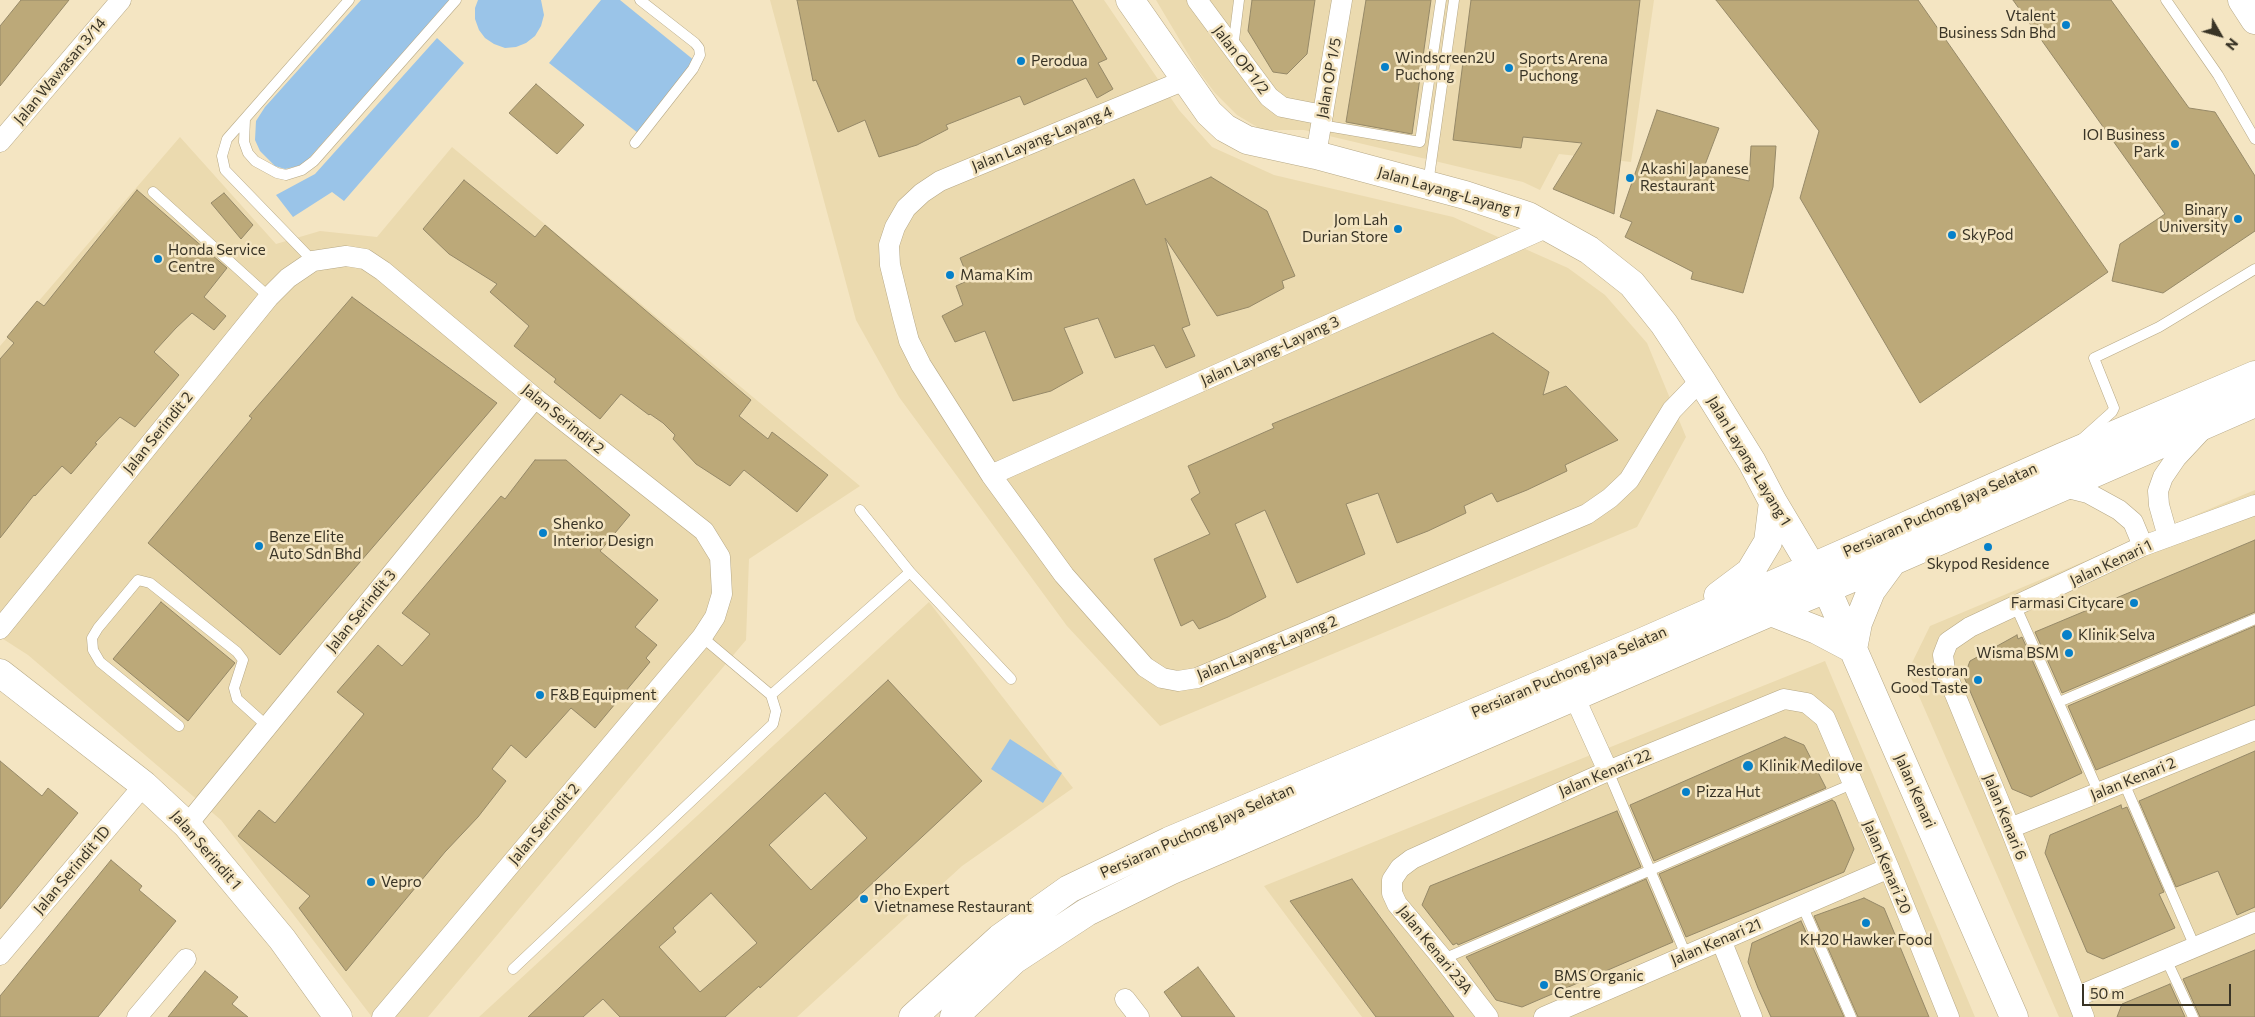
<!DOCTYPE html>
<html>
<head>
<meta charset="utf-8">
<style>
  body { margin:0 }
  #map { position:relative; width:2255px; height:1017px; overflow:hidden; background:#f4e5c2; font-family:Commissioner,sans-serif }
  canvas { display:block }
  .north { position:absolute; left:2195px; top:10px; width:50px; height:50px; -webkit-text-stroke:4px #f4e5c2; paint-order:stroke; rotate:128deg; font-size:14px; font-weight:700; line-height:20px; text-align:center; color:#393426 }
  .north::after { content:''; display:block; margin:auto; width:18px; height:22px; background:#393426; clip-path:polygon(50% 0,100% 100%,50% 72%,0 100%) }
  .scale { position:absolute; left:2082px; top:984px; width:149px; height:22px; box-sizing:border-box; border:2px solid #393426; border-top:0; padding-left:6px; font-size:15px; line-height:18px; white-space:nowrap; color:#393426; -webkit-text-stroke:4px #f4e5c2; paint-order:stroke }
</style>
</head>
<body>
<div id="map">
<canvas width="2255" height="1017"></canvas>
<div class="north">N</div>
<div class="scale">50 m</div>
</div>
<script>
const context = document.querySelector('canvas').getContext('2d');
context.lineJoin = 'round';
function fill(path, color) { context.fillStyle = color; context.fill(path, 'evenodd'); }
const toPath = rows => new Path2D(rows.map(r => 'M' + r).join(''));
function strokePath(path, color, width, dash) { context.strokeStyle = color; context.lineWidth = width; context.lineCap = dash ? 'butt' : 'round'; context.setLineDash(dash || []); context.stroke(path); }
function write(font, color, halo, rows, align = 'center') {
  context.font = font + ' Commissioner,sans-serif'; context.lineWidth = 5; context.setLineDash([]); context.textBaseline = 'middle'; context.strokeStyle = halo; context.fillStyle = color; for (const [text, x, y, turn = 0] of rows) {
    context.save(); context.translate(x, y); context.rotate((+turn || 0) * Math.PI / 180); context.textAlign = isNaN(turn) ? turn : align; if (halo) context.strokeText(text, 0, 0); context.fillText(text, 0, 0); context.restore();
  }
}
fill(toPath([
  [770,0,1104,0,1179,110,1212,147,1274,175,1453,217,1568,268,1605,295,1647,343,1686,437,1637,527,1160,726,1067,626,899,397,856,320],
  [1156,0,1654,0,1631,162,1559,154,1540,190,1523,182,1304,130,1262,130,1237,115,1215,93,1197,69],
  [180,137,276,244,320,231,377,237,452,147,860,486,749,559,746,640,428,1017,372,1017,221,820,28,655,0,637,0,346],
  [2255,490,2255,1017,2059,1017,1908,671,1930,626],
  [929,602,1073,788,962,866,797,1017,479,1017],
  [1825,661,1975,1017,1362,1017,1264,886]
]), '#ebdaaf');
fill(toPath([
  [361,0,450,0,303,165,285,169,275,166,260,151,255,140,256,121,265,107],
  [478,0,541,0,544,15,541,26,535,36,526,43,516,47,505,48,494,44,485,38,479,30,475,19,475,8],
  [601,0,620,0,695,61,638,133,549,63],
  [437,38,464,63,344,201,332,192,293,217,276,195,315,174],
  [1010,739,1062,773,1043,803,991,769]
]), '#9ac4e8');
const building = toPath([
  [21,0,69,0,0,86,0,26,21,0],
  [797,0,1072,0,1107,59,1098,63,1113,89,1097,98,1086,78,1024,105,1020,96,946,125,948,129,917,145,879,157,865,120,838,132,816,80,813,81,797,0],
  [1252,0,1315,0,1307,54,1287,74,1273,72,1248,31,1252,0],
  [1366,0,1431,0,1412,134,1346,122,1366,0],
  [1471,0,1640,0,1614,214,1553,189,1582,143,1523,137,1521,148,1453,140,1471,0],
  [1716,0,1918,0,2108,272,1920,403,1800,198,1819,131,1716,0],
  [2013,0,2111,0,2189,108,2215,112,2255,176,2255,231,2163,293,2112,281,2120,244,2165,214,2013,0],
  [536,84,584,125,557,154,509,113,536,84],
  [1657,110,1719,128,1703,170,1749,181,1751,146,1776,146,1773,187,1743,293,1691,279,1693,272,1625,237,1632,222,1620,217,1657,110],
  [1211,177,1267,211,1295,276,1282,281,1284,288,1249,307,1217,316,1165,238,1190,325,1182,328,1195,356,1166,368,1154,345,1115,358,1098,318,1064,328,1083,373,1051,391,1013,401,985,331,955,342,942,316,963,305,956,286,969,280,960,258,1134,179,1146,205,1211,177],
  [464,180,535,237,545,225,751,400,739,416,768,439,772,432,828,475,797,512,744,470,730,486,696,464,673,439,675,435,663,423,650,414,649,415,621,394,600,419,554,382,556,379,514,346,529,326,490,292,497,284,449,254,423,229,464,180],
  [137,190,227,268,204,297,226,316,214,330,192,313,176,328,154,352,179,375,135,427,120,417,95,443,97,444,71,474,62,466,35,496,34,495,0,538,0,359,14,343,7,337,37,301,44,306,137,190],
  [224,193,253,225,241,239,211,203,224,193],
  [352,297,497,403,280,655,148,543,252,418,249,416,352,297],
  [1493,333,1549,372,1543,395,1566,386,1618,440,1565,465,1567,471,1527,490,1497,502,1492,493,1464,506,1466,513,1428,531,1397,543,1378,493,1346,504,1365,554,1297,583,1265,510,1235,524,1266,597,1228,617,1199,629,1193,620,1181,626,1154,559,1210,534,1191,499,1200,493,1188,466,1274,428,1272,424,1493,333],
  [535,460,566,460,630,515,600,551,658,600,635,627,657,645,646,658,650,662,595,728,571,708,526,758,511,745,492,769,506,781,478,817,445,852,346,971,299,908,310,896,238,836,259,810,275,823,364,714,337,692,378,645,402,666,430,634,402,613,501,496,505,499,535,460],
  [2255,540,2255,612,2062,693,2035,632,2255,540],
  [161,602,235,663,188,721,113,659,161,602],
  [2255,626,2255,705,2096,770,2068,706,2255,626],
  [2017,635,2018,639,2022,637,2082,773,2031,797,2012,789,1964,677,1970,661,2017,635],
  [888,680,982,781,760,988,759,986,725,1017,620,1017,603,999,583,1017,528,1017,888,680],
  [825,793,867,838,811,890,769,845,825,793],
  [711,893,757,943,700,992,659,947,676,932,673,928,711,893],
  [1785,737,1804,745,1826,788,1654,861,1630,805,1785,737],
  [2255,751,2255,907,2237,915,2218,871,2176,887,2139,801,2255,751],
  [0,761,42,796,48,788,78,813,0,909,0,761],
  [1832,800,1835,802,1854,849,1844,872,1686,937,1659,874,1832,800],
  [2121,805,2122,809,2127,807,2164,892,2159,894,2175,928,2103,959,2087,952,2045,853,2050,835,2121,805],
  [1617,811,1641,867,1458,945,1457,943,1453,945,1422,905,1430,886,1617,811],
  [111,860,142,886,139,890,176,921,98,1017,0,1017,0,996,111,860],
  [1352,879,1454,1017,1376,1017,1290,901,1352,879],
  [1646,879,1673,942,1522,1007,1496,1000,1466,957,1646,879],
  [1864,898,1884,908,1929,1017,1858,1017,1814,916,1864,898],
  [1801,921,1844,1017,1771,1017,1758,988,1748,962,1752,943,1801,921],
  [2255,950,2255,1017,2200,1017,2183,979,2255,950],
  [1198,967,1235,1017,1182,1017,1164,992,1198,967],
  [205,971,238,997,232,1004,248,1017,168,1017,205,971],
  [2170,984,2185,1017,2117,1017,2122,1004,2170,984]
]);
fill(building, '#bca979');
strokePath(building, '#968968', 1);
const lane = toPath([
  [2166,0,2218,75,2255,139],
  [1233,48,1239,0],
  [245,119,244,142,248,153,255,161,277,173,286,175,302,170,314,161,456,0],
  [1321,125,1420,142,1441,0],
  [635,143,693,69,700,55,699,48,695,43,640,0],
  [1428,184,1454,0],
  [153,192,269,297],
  [313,261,225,170,222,156,227,139,349,0],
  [2083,438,2112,412,2114,408,2094,358,2159,327,2255,269],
  [860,510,910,572],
  [2016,607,2099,793],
  [771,695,910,572,1011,679],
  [2059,702,2255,619],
  [179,726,100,662,93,650,92,638,98,628,138,580,150,583,237,652,243,660,234,688,237,699,267,726],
  [1608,771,1686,955],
  [2124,783,2195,947],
  [1802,905,1851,1017],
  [1443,959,1852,784],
  [2166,959,2193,1017],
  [513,969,773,724,776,711,771,695,702,637]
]);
const street = toPath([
  [1197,0,1269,97,1282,107,1323,115],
  [1185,80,940,181,922,193,906,208,895,227,889,245,890,265,903,318,909,341,921,365,991,475,1064,575,1145,667,1162,678,1178,681,1197,678,1587,514,1610,498,1629,480,1672,410,1701,380],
  [0,142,121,0],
  [1316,155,1342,0],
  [991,475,1548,227],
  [2064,487,2088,493,2119,510,2133,522,2143,546],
  [2168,537,2159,505,2158,491,2163,477,2176,458,2204,428],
  [0,629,269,297,288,278,313,261,346,256,365,259,383,271,535,398,704,531,720,557,722,594,715,617,702,637,382,1017],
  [1574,696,1608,771],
  [187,825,535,398],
  [2010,828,2255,730],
  [1721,940,1752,1017],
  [0,955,144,785],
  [2076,997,2255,922],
  [1125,999,1139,1017],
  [137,1017,186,959],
  [1488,1017,1443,959,1397,904,1392,893,1392,880,1400,868,1412,859,1608,771,1784,699,1807,703,1825,718,1889,868,1949,1017],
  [1544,1017,1889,868],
  [2084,1017,2010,828,1945,670,1943,655,1948,642,1970,627,2143,546,2255,505]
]);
const secondary = toPath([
  [1130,0,1209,113,1225,128,1247,140,1316,155,1465,195,1528,216,1589,250,1632,284,1664,324,1701,380,1752,462,1773,502,1832,601,2014,1017],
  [1718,596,1750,572,1768,542,1773,502],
  [1771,612,1817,630,1853,649],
  [1853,649,1858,623,1871,591,1893,561],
  [0,673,144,785,187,825,282,939,338,1017],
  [913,1017,1000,938,1069,889,1169,841,1640,643,2062,457,2255,375],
  [954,1017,1014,960,1087,912,1170,871,1771,612,1893,561,2255,403]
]);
const highway = toPath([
  [2242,0,2255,20]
]);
strokePath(lane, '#b6a886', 11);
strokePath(street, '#b6a886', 21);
strokePath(secondary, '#b6a886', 29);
strokePath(highway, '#b6a886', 29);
strokePath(lane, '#fff', 10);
strokePath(street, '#fff', 20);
strokePath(secondary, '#fff', 28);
strokePath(highway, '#fff', 28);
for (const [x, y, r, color] of [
  [2066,25,5,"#0680c9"],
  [1021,61,5,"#0680c9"],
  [1385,67,5,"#0680c9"],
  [1509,68,5,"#0680c9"],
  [2175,144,5,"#0680c9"],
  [1630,178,5,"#0680c9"],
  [2238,219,5,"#0680c9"],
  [1398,229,5,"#0680c9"],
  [1952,235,5,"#0680c9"],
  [158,259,5,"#0680c9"],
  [950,275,5,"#0680c9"],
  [543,533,5,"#0680c9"],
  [259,546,5,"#0680c9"],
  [1988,547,5,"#0680c9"],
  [2134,603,5,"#0680c9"],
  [2067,635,6,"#0680c9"],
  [2069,653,5,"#0680c9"],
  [1978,680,5,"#0680c9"],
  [540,695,5,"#0680c9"],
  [1748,766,6,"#0680c9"],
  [1686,792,5,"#0680c9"],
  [371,882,5,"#0680c9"],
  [864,899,5,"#0680c9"],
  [1866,923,5,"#0680c9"],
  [1544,985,5,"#0680c9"]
]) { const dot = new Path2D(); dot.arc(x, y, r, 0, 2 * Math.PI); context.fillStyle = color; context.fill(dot); strokePath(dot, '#f4e5c2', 2); }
write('15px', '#393426', '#f4e5c2', [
  ["Vtalent",2056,16,"right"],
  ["Business Sdn Bhd",2056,33,"right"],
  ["Windscreen2U",1395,58],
  ["Puchong",1395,75],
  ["Sports Arena",1519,59],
  ["Puchong",1519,76],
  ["Perodua",1031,61],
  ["IOI Business",2165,135,"right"],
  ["Park",2165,152,"right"],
  ["Akashi Japanese",1640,169],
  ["Restaurant",1640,186],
  ["Binary",2228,210,"right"],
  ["University",2228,227,"right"],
  ["Jom Lah",1388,220,"right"],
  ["Durian Store",1388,237,"right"],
  ["SkyPod",1962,235],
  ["Honda Service",168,250],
  ["Centre",168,267],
  ["Mama Kim",960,275],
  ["Shenko",553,524],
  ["Interior Design",553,541],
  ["Benze Elite",269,537],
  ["Auto Sdn Bhd",269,554],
  ["Skypod Residence",1988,564,"center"],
  ["Farmasi Citycare",2124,603,"right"],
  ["Klinik Selva",2078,635],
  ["Wisma BSM",2059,653,"right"],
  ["Restoran",1968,671,"right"],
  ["Good Taste",1968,688,"right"],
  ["F&B Equipment",550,695],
  ["Klinik Medilove",1759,766],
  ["Pizza Hut",1696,792],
  ["Vepro",381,882],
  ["Pho Expert",874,890],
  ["Vietnamese Restaurant",874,907],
  ["KH20 Hawker Food",1866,940,"center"],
  ["BMS Organic",1554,976],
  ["Centre",1554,993]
], 'left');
write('15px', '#393426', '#f4e5c2', [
  ["Jalan OP 1/2",1241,60,53],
  ["Jalan Wawasan 3/14",60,71,-50],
  ["Jalan OP 1/5",1329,78,-80],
  ["Jalan Layang-Layang 4",1042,139,-22],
  ["Jalan Layang-Layang 1",1449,192,16],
  ["Jalan Layang-Layang 3",1270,351,-24],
  ["Jalan Serindit 2",563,419,39],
  ["Jalan Serindit 2",158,433,-51],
  ["Jalan Layang-Layang 1",1749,461,59],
  ["Persiaran Puchong Jaya Selatan",1940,510,-24],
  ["Jalan Kenari 1",2111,563,-25],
  ["Jalan Serindit 3",361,611,-51],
  ["Jalan Layang-Layang 2",1267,648,-22],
  ["Persiaran Puchong Jaya Selatan",1569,672,-23],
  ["Jalan Kenari 22",1605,773,-23],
  ["Jalan Kenari 2",2133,779,-22],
  ["Jalan Kenari",1915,791,66],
  ["Jalan Kenari 6",2005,817,68],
  ["Jalan Serindit 2",544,824,-50],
  ["Persiaran Puchong Jaya Selatan",1197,831,-24],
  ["Jalan Serindit 1",206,850,49],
  ["Jalan Kenari 20",1887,867,67],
  ["Jalan Serindit 1D",72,870,-50],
  ["Jalan Kenari 21",1716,942,-23],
  ["Jalan Kenari 23A",1435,950,51]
]);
</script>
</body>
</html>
